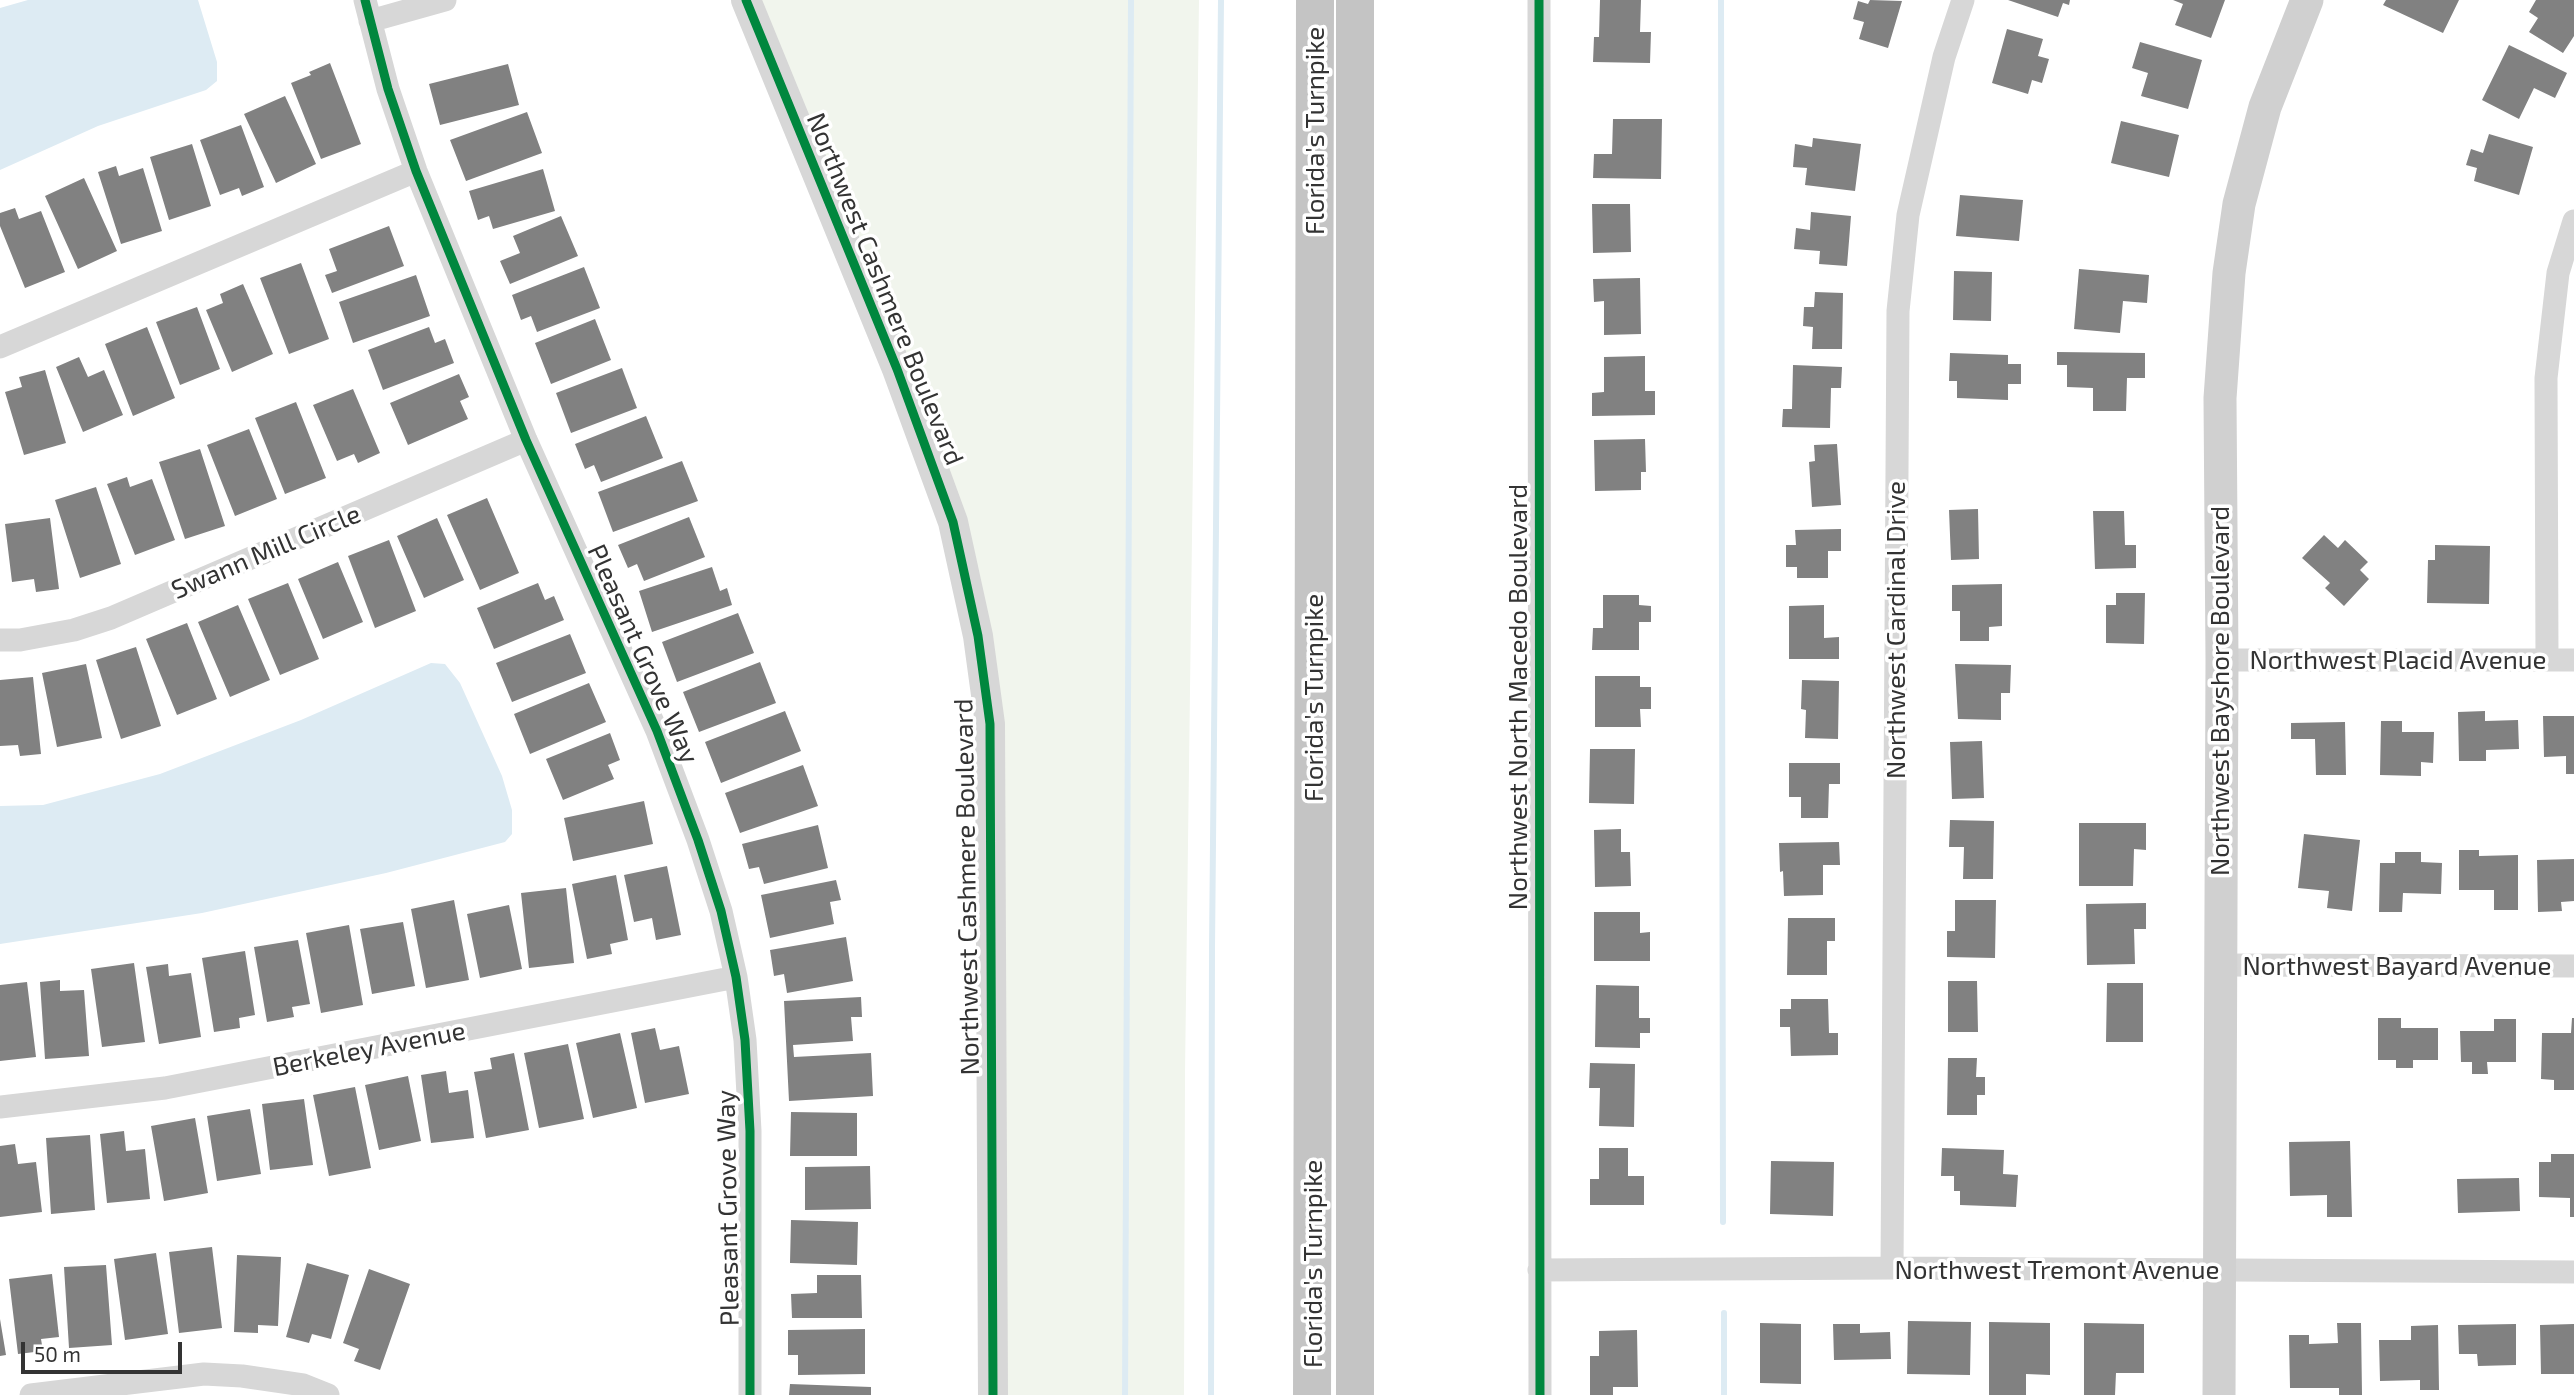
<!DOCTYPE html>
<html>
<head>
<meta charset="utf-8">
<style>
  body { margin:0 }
  #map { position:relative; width:2574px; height:1395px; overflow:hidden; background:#fff; font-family:"Exo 2",sans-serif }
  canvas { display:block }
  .scale { position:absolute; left:21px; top:1342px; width:161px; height:32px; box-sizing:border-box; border:4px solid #333; border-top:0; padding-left:9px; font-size:21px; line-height:24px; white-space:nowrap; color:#333; -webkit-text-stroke:5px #fff; paint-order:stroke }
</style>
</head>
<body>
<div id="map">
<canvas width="2574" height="1395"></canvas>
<div class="scale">50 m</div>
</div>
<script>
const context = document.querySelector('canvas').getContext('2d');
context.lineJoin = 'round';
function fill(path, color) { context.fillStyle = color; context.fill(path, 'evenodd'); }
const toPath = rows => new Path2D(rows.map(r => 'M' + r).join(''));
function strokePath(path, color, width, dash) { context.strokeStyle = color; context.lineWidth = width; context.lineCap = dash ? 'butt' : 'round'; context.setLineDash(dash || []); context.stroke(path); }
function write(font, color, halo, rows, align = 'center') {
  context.font = font + ' "Exo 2",sans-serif'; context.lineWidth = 7; context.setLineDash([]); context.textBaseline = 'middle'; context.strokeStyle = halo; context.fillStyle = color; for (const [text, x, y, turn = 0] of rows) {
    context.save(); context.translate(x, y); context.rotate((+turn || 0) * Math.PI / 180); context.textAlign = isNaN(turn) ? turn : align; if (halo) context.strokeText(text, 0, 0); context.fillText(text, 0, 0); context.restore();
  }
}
fill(toPath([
  [759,0,1199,0,1185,1073,1184,1395,1004,1395,988,633]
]), '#f1f5ed');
fill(toPath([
  [28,0,198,0,217,62,217,81,206,90,98,126,0,170,0,8],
  [431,663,445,664,460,683,502,776,512,810,512,834,505,842,386,873,202,913,0,944,0,806,43,805,160,774,301,720]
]), '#ddebf3');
strokePath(toPath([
  [1721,0,1723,1222],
  [1125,1395,1131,0],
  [1211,1395,1212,948,1221,0],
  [1724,1395,1724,1313]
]), '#ddebf3', 6);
fill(toPath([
  [1600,0,1641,0,1640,32,1651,32,1650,63,1593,62,1594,37,1599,37],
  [1870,0,1902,1,1888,48,1859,39,1864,22,1853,19,1858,1,1868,4],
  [2008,0,2070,0,2069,5,2063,3,2058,17],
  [2173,0,2225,0,2211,38,2175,25,2183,4],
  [2386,0,2459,0,2443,33,2383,5],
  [2536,0,2574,0,2574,36,2563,53,2529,32,2538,18,2529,12],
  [2007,29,2043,39,2038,56,2049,59,2042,83,2032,80,2028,94,1992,83],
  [2140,42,2202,60,2188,109,2141,96,2148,73,2132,68],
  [2509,45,2567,73,2555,98,2534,88,2519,119,2482,100],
  [330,63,361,144,321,159,291,83,311,75,309,72],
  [508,64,519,105,440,125,429,84],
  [285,96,316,164,276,183,244,114],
  [527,112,542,153,466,181,450,140],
  [1613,119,1662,119,1661,179,1593,178,1594,154,1612,154],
  [2121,121,2179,135,2169,177,2111,163],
  [241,125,264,187,242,196,239,188,220,195,200,140],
  [2489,134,2533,147,2519,195,2474,181,2477,168,2466,165,2471,149,2483,153],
  [1813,138,1861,144,1855,191,1805,185,1807,168,1793,167,1795,144,1812,147],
  [192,144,211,206,169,220,150,157],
  [116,166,119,176,143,168,162,231,121,244,98,172],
  [543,169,555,211,493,229,489,216,478,220,469,191],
  [84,178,117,251,78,269,45,196],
  [1960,195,2023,200,2019,241,1956,236],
  [1592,204,1630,204,1631,252,1593,253],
  [15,208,19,219,41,211,65,272,25,288,0,226,0,213],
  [1811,212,1851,216,1847,266,1819,264,1820,251,1794,249,1796,228,1810,230],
  [561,216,578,256,510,284,500,261,520,253,513,236],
  [389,226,404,266,332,293,325,275,337,271,329,249],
  [301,263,329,339,289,354,260,278],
  [584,267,600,308,537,332,531,316,521,320,512,295],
  [2079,269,2149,275,2147,303,2123,301,2120,333,2074,329],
  [1954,271,1992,272,1991,321,1953,320],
  [416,275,430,316,353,343,339,302],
  [1640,278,1641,334,1604,335,1604,301,1594,302,1593,279],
  [243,284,273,354,232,372,206,310,223,303,220,294],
  [1815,292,1843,293,1842,349,1812,349,1813,327,1803,326,1804,307,1814,307],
  [197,307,220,369,180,385,156,322],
  [595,319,611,360,551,384,535,343],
  [147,327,175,398,133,416,105,344],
  [429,327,435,343,445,339,454,363,383,390,368,350],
  [2057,352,2145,353,2145,378,2127,378,2126,411,2093,411,2093,388,2067,387,2067,365,2057,365],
  [1950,353,2008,355,2008,364,2021,364,2021,384,2008,384,2008,400,1957,398,1957,381,1949,381],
  [1645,356,1645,391,1655,391,1655,415,1592,416,1592,393,1604,392,1604,357],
  [79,357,88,377,104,370,123,415,83,432,56,367],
  [1793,365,1842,367,1841,388,1831,388,1830,428,1782,427,1783,409,1792,409],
  [622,368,637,408,571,433,556,393],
  [45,370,66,443,24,455,5,392,22,387,19,377],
  [459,374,469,397,460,401,468,419,408,445,390,403],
  [353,389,380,453,358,463,354,454,337,461,313,405],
  [296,402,326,478,285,494,255,418],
  [646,416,663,458,601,482,594,465,585,469,575,444],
  [249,429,277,499,235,516,207,445],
  [1645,439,1646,472,1641,472,1641,490,1595,491,1594,440],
  [1837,444,1841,505,1812,507,1809,462,1815,461,1814,445],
  [200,449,225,526,185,539,159,462],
  [682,461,698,501,613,532,598,492],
  [127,477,130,487,152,479,175,540,135,555,107,484],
  [96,487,121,564,80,578,55,500],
  [487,498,519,573,480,590,447,515],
  [1978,509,1979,559,1951,560,1949,510],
  [2093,511,2124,511,2125,545,2136,545,2136,568,2095,569],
  [689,517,705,557,644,581,637,564,628,568,618,545],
  [50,518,59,589,36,592,34,579,12,582,5,524],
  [437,518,464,580,424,598,397,536],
  [1841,529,1841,551,1828,551,1828,578,1797,578,1797,567,1786,567,1786,545,1796,545,1795,530],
  [2324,535,2338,548,2345,540,2368,562,2360,570,2369,579,2344,606,2325,588,2330,583,2302,558],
  [389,540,416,611,375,628,348,556],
  [2435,545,2490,546,2489,604,2427,603,2428,560,2435,560],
  [338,562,363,622,323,639,298,579],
  [712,567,720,591,727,588,732,605,652,632,639,591],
  [288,583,319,659,280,675,248,599],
  [538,583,545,600,554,596,564,620,494,649,477,608],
  [2002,584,2002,626,1989,627,1989,641,1960,641,1960,611,1952,611,1952,585],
  [2116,593,2145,593,2144,644,2106,643,2106,605,2116,605],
  [1603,595,1639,595,1639,605,1651,606,1651,622,1639,622,1639,650,1592,650,1593,628,1603,628],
  [238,605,270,680,230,697,198,622],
  [1824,605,1824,638,1839,637,1839,659,1789,659,1789,606],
  [738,613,754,653,677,682,662,642],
  [187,623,217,699,177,715,146,639],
  [570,634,586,673,512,702,496,663],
  [136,647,161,726,121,739,96,660],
  [760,662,776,703,699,732,683,692],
  [86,664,102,738,57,747,42,673],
  [1955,664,2011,665,2010,693,2001,693,2001,720,1958,719],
  [1595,676,1640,676,1640,687,1651,687,1651,709,1640,709,1641,727,1595,727],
  [33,677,41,754,20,756,18,745,0,746,0,680],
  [1802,680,1839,681,1838,739,1805,738,1806,710,1801,709],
  [589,683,606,722,530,754,514,714],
  [785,711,801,751,721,783,705,742],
  [2485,711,2485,721,2518,720,2519,749,2486,750,2486,761,2459,761,2458,712],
  [2543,716,2574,716,2574,774,2566,774,2566,756,2544,757],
  [2381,721,2402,721,2402,732,2434,732,2433,763,2421,762,2421,776,2380,775],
  [2345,722,2346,775,2316,775,2315,739,2291,739,2291,723],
  [610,733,620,760,608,765,614,779,563,800,546,759],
  [1982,741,1984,798,1952,799,1950,742],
  [1590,749,1635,749,1634,804,1589,803],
  [1789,763,1840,763,1840,784,1829,784,1828,818,1801,818,1801,797,1789,797],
  [803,765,818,806,740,833,725,793],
  [644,801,653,844,573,861,564,818],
  [1950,820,1994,821,1993,879,1963,879,1964,847,1949,847],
  [2079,823,2146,823,2146,850,2134,849,2133,886,2079,886],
  [818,825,828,868,764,884,759,867,749,869,742,844],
  [1621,829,1621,852,1630,852,1631,886,1595,887,1594,830],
  [2304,834,2360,840,2352,911,2327,908,2329,891,2298,888],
  [1839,842,1840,865,1823,865,1823,895,1784,896,1783,871,1780,872,1779,843],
  [2459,850,2479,850,2479,856,2518,855,2518,910,2494,910,2494,890,2459,890],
  [2395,852,2421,852,2421,862,2442,863,2441,894,2403,893,2402,912,2379,912,2380,863,2395,863],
  [2574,859,2574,901,2561,902,2562,911,2538,912,2537,860],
  [667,866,681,935,656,940,652,918,634,922,624,875],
  [616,875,628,940,610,944,612,954,587,959,572,884],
  [836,880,841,900,830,902,834,924,770,938,761,895],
  [566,888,574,963,529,968,521,893],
  [454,900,469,980,426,988,411,909],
  [1955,900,1996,900,1995,958,1947,957,1947,931,1955,931],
  [2146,903,2146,929,2134,929,2135,964,2087,965,2086,904],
  [509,905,522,969,480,978,467,914],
  [1594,912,1640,912,1640,933,1650,932,1650,961,1594,961],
  [1788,918,1835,918,1835,941,1827,941,1827,975,1787,975],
  [403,922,415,986,372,994,360,929],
  [349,925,363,1005,321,1013,306,933],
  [846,937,853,981,787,993,784,974,774,976,770,950],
  [298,940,310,1004,292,1007,294,1017,267,1022,254,947],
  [245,951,255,1015,239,1018,240,1028,214,1032,202,958],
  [134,963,145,1042,102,1047,91,969],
  [168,964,169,976,191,973,201,1037,159,1044,146,967],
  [60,980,60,991,84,990,89,1056,45,1059,40,982],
  [1948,981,1977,981,1978,1032,1948,1032],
  [27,982,36,1057,0,1061,0,985],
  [2107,983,2143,983,2143,1042,2106,1042],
  [1596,985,1639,986,1639,1018,1650,1018,1650,1033,1640,1033,1640,1048,1595,1047],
  [861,997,862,1017,851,1017,853,1041,793,1045,794,1057,871,1053,873,1096,789,1101,784,1001],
  [1791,999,1828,999,1829,1033,1838,1033,1838,1055,1791,1056,1790,1027,1780,1027,1780,1009,1791,1009],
  [2378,1018,2401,1018,2401,1028,2438,1028,2438,1060,2413,1060,2413,1068,2396,1068,2396,1060,2378,1060],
  [2572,1018,2574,1018,2574,1090,2554,1090,2554,1080,2541,1079,2542,1033,2571,1033],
  [2494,1019,2516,1019,2516,1062,2487,1062,2488,1074,2472,1074,2472,1062,2461,1062,2460,1031,2494,1031],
  [655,1028,660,1050,679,1046,689,1094,645,1103,631,1033],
  [620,1033,637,1108,593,1118,576,1043],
  [568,1044,584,1119,539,1128,524,1053],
  [514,1053,529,1130,486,1138,474,1072,492,1069,490,1058],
  [1948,1058,1977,1058,1976,1077,1985,1077,1985,1095,1977,1095,1977,1115,1947,1115],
  [1590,1063,1635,1064,1634,1127,1599,1126,1600,1088,1589,1088],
  [446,1071,449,1093,468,1090,474,1138,431,1143,421,1075],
  [408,1076,421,1141,379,1150,365,1085],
  [355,1087,371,1168,329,1176,313,1095],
  [304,1099,313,1165,270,1170,262,1104],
  [250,1109,261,1174,217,1181,207,1116],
  [791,1112,857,1113,857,1156,790,1156],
  [195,1118,208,1193,164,1201,151,1126],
  [124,1131,126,1151,145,1149,150,1199,107,1203,100,1134],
  [90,1135,95,1210,51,1214,46,1138],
  [2350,1141,2352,1217,2327,1217,2327,1195,2290,1196,2289,1142],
  [15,1144,18,1164,36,1162,42,1212,0,1217,0,1146],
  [1599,1148,1628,1148,1628,1176,1644,1176,1644,1205,1590,1205,1590,1179,1599,1179],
  [1942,1148,2004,1150,2003,1174,2018,1175,2016,1207,1960,1205,1960,1191,1954,1191,1954,1176,1941,1176],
  [2551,1154,2574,1154,2574,1217,2570,1217,2570,1198,2539,1197,2539,1162,2551,1162],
  [1771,1161,1834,1162,1833,1216,1770,1214],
  [870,1166,871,1209,805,1210,805,1167],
  [2519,1178,2520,1211,2458,1213,2457,1179],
  [791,1220,858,1222,857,1265,790,1263],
  [212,1247,222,1328,179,1333,169,1252],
  [156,1253,168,1334,125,1340,114,1259],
  [237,1255,281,1257,278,1326,258,1325,258,1333,234,1332],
  [307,1263,349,1275,331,1339,312,1334,309,1343,286,1337],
  [106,1265,112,1345,69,1348,64,1267],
  [369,1269,410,1284,380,1370,354,1361,359,1349,343,1343],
  [52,1274,59,1337,41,1339,43,1351,18,1354,9,1279],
  [817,1275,861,1275,862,1318,792,1318,791,1294,817,1293],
  [0,1319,6,1355,0,1356],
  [1908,1321,1971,1322,1970,1375,1907,1374],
  [1989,1322,2050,1323,2050,1375,2026,1374,2026,1395,1989,1395],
  [1760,1323,1801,1324,1801,1384,1760,1383],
  [2084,1323,2144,1324,2144,1373,2116,1373,2115,1395,2084,1395],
  [2337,1323,2361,1323,2362,1395,2339,1395,2339,1388,2290,1388,2289,1335,2309,1335,2309,1344,2338,1343],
  [1833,1324,1860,1324,1860,1333,1890,1332,1891,1359,1834,1360],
  [2516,1324,2516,1365,2478,1366,2477,1354,2459,1354,2458,1325],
  [2574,1324,2574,1374,2541,1374,2540,1325],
  [2438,1325,2439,1390,2420,1390,2420,1380,2380,1381,2379,1340,2411,1340,2411,1326],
  [865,1329,865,1374,798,1375,798,1355,788,1355,788,1330],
  [1637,1330,1638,1387,1613,1387,1613,1395,1590,1395,1590,1356,1599,1356,1599,1331],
  [790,1384,871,1387,871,1395,789,1395]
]), '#818181');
strokePath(toPath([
  [365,0,388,89,416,171,526,440,657,731,698,840,721,911,736,977,745,1040,750,1131,750,1395],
  [1539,0,1540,1395],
  [370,21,445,0],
  [0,347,416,171],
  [0,640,20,640,74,630,111,618,526,440],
  [2222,660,2574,660],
  [2547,660,2546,378,2558,273,2574,221],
  [2219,965,2574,966],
  [0,1107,165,1088,736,977],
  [1892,1268,1898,311,1908,215,1944,57,1963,0],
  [1539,1270,1892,1268,2574,1272],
  [31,1395,204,1374,242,1376,303,1385,328,1395]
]), '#d7d7d7', 23);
strokePath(toPath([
  [746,0,897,369,953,522,978,636,990,724,993,1395]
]), '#d7d7d7', 30);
strokePath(toPath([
  [2219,1395,2222,660,2220,398,2229,273,2239,204,2265,107,2307,0]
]), '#d0d0d0', 33);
strokePath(toPath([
  [1312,1395,1315,0],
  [1355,1395,1355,0]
]), '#c4c4c4', 38);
strokePath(toPath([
  [365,0,388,89,416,171,526,440,657,731,698,840,721,911,736,977,745,1040,750,1131,750,1395],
  [746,0,897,369,953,522,978,636,990,724,993,1395],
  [1539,0,1540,1395]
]), '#00873e', 9);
write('26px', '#333', '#fff', [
  ["Florida's Turnpike",1315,131,-90],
  ["Northwest Cashmere Boulevard",885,289,68],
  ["Swann Mill Circle",266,552,-23],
  ["Northwest Cardinal Drive",1896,630,-90],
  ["Pleasant Grove Way",643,654,66],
  ["Northwest Placid Avenue",2398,660],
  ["Northwest Bayshore Boulevard",2220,691,-90],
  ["Northwest North Macedo Boulevard",1518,697,-90],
  ["Florida's Turnpike",1314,698,-90],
  ["Northwest Cashmere Boulevard",967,887,-91],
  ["Northwest Bayard Avenue",2397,966],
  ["Berkeley Avenue",369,1049,-11],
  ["Pleasant Grove Way",728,1208,-91],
  ["Florida's Turnpike",1313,1264,-90],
  ["Northwest Tremont Avenue",2057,1270]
]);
</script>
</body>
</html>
